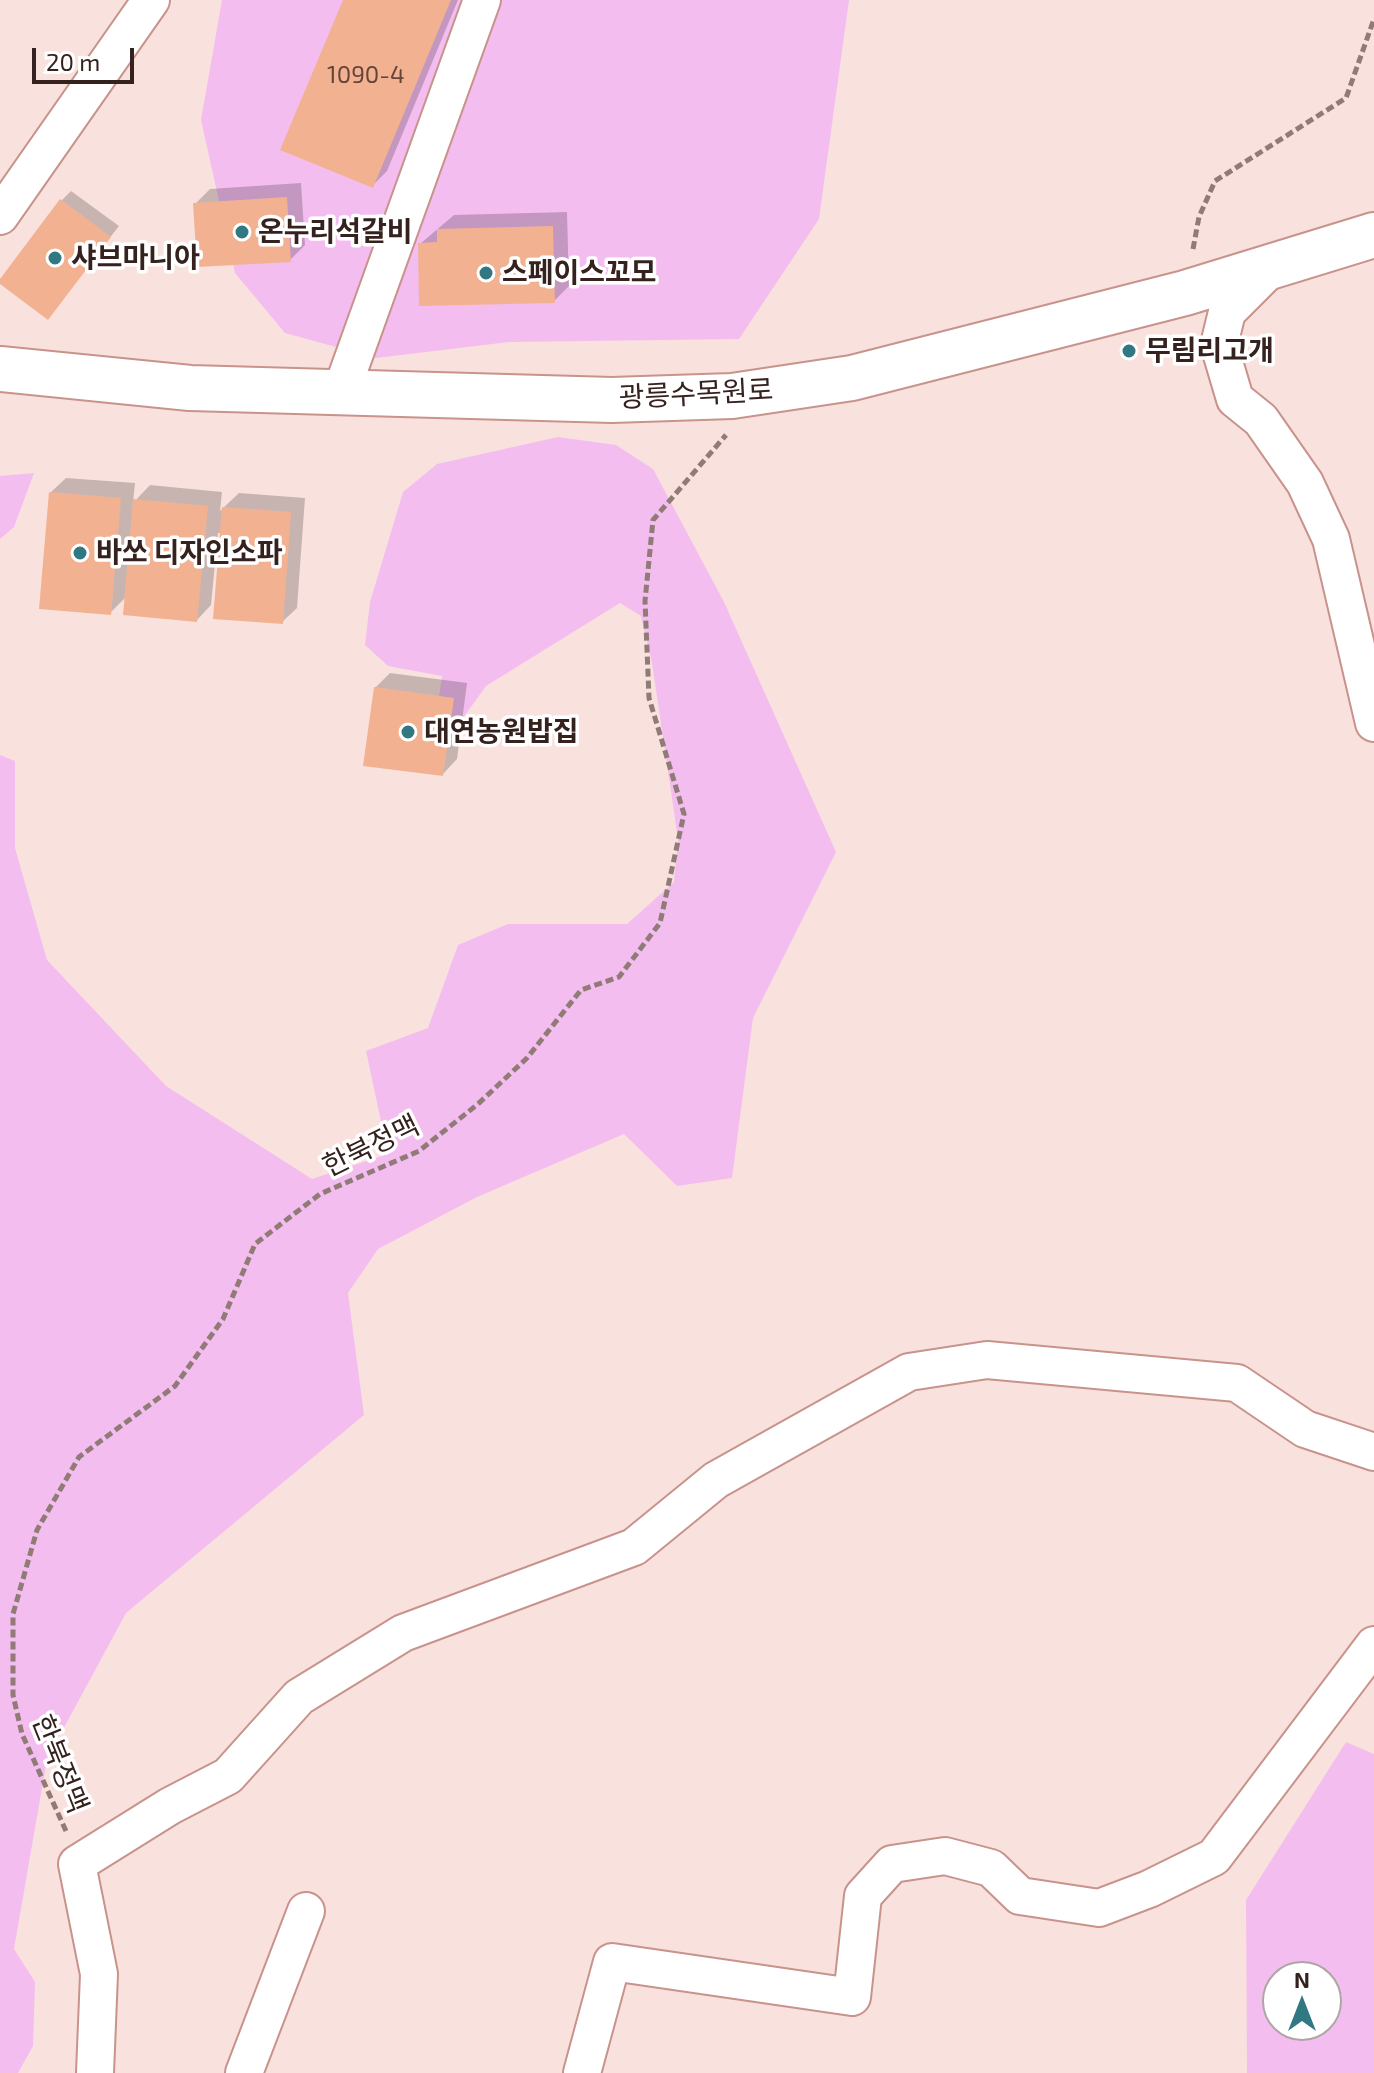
<!DOCTYPE html>
<html>
<head>
<meta charset="utf-8">
<style>
  body { margin:0 }
  #map { position:relative; width:1374px; height:2073px; overflow:hidden; background:#f9e2de; font-family:"Exo 2",sans-serif }
  canvas { display:block }
  .north { position:absolute; left:1262px; top:1961px; width:80px; height:80px; box-sizing:border-box; background:#fff; border:2px solid #aea6a5; border-radius:50%; rotate:0deg; font-size:22px; font-weight:700; line-height:32px; text-align:center; color:#35211d }
  .north::after { content:''; display:block; margin:auto; width:28px; height:36px; background:#317883; clip-path:polygon(50% 0,100% 100%,50% 72%,0 100%) }
  .scale { position:absolute; left:32px; top:48px; width:102px; height:36px; box-sizing:border-box; border:4px solid #35211d; border-top:0; padding-left:10px; font-size:24px; line-height:28px; white-space:nowrap; color:#35211d; -webkit-text-stroke:6px #fff; paint-order:stroke }
</style>
</head>
<body>
<div id="map">
<canvas width="1374" height="2073"></canvas>
<div class="north">N</div>
<div class="scale">20 m</div>
</div>
<script>
const context = document.querySelector('canvas').getContext('2d');
context.lineJoin = 'round';
function fill(path, color) { context.fillStyle = color; context.fill(path, 'evenodd'); }
const toPath = rows => new Path2D(rows.map(r => 'M' + r).join(''));
function strokePath(path, color, width, dash) { context.strokeStyle = color; context.lineWidth = width; context.lineCap = dash ? 'butt' : 'round'; context.setLineDash(dash || []); context.stroke(path); }
function write(font, color, halo, rows, align = 'center') {
  context.font = font + ' "Exo 2","Noto Sans KR",sans-serif'; context.lineWidth = 7; context.setLineDash([]); context.textBaseline = 'middle'; context.strokeStyle = halo; context.fillStyle = color; for (const [text, x, y, turn = 0] of rows) {
    context.save(); context.translate(x, y); context.rotate((+turn || 0) * Math.PI / 180); context.textAlign = isNaN(turn) ? turn : align; if (halo) context.strokeText(text, 0, 0); context.fillText(text, 0, 0); context.restore();
  }
}
fill(toPath([
  [222,0,849,0,819,219,739,339,509,342,376,358,285,333,235,273,201,120],
  [558,437,616,445,653,469,724,602,836,852,753,1018,732,1178,677,1186,624,1134,477,1197,378,1249,348,1293,364,1415,126,1613,47,1759,14,1949,35,1982,33,2046,18,2073,0,2073,0,755,15,761,15,848,47,960,166,1086,312,1179,388,1154,366,1051,428,1028,458,945,508,924,627,924,674,882,678,839,652,663,641,616,620,603,486,686,463,718,432,744,442,676,388,666,365,645,370,602,403,492,437,464],
  [34,473,14,527,0,539,0,476],
  [1346,1742,1374,1754,1374,2073,1247,2073,1246,1900],
  [1278,1977,1326,1977,1326,2025,1278,2025]
]), '#f4bdef');
fill(toPath([
  [345,0,458,0,387,171,372,186],
  [301,183,305,245,290,260,195,204,210,189],
  [71,191,119,226,48,317,62,200],
  [567,212,569,286,554,301,420,244,454,215],
  [66,478,135,483,133,503,150,485,222,492,220,511,239,493,305,498,297,608,282,622,222,533,218,533,211,605,197,620,127,596,110,613,51,492],
  [390,673,467,683,457,759,443,774,375,688]
]), '#0003');
fill(toPath([
  [343,0,451,0,373,188,280,150],
  [287,197,291,262,197,267,193,203],
  [60,199,111,237,48,320,0,284,0,279],
  [553,226,555,303,419,306,418,243,437,242,437,229],
  [49,492,121,498,111,615,39,609],
  [133,499,208,506,197,622,123,615],
  [222,507,291,512,283,624,213,619],
  [374,687,454,698,443,776,363,766]
]), '#f2b291');
const street = toPath([
  [0,216,151,0],
  [1273,266,1227,312,1219,345,1235,399,1261,420,1305,483,1331,539,1374,723],
  [341,392,482,0],
  [95,2073,99,1974,77,1864,170,1806,228,1776,299,1697,403,1633,634,1547,716,1480,909,1372,987,1360,1237,1383,1305,1429,1374,1452],
  [244,2073,306,1911],
  [582,2073,612,1962,852,1997,863,1896,892,1864,945,1856,991,1868,1020,1896,1099,1908,1149,1889,1214,1857,1374,1645]
]);
const secondary = toPath([
  [0,369,190,388,612,400,732,396,852,378,1185,293,1374,235]
]);
strokePath(street, '#c8938b', 40);
strokePath(secondary, '#c8938b', 48);
strokePath(toPath([
  [1193,249,1199,217,1215,181,1346,98,1374,19],
  [66,1831,22,1734,13,1695,13,1614,37,1530,79,1457,175,1386,223,1319,255,1244,320,1194,419,1151,478,1104,527,1058,581,990,619,977,660,923,684,814,649,698,645,601,653,520,726,435]
]), '#907b77', 5, [8, 4]);
strokePath(street, '#fff', 36);
strokePath(secondary, '#fff', 44);
for (const [x, y, r, color] of [
  [242,232,8,"#317883"],
  [55,258,8,"#317883"],
  [486,273,8,"#317883"],
  [1129,351,8,"#317883"],
  [80,553,8,"#317883"],
  [408,732,8,"#317883"]
]) { const dot = new Path2D(); dot.arc(x, y, r, 0, 2 * Math.PI); context.fillStyle = color; context.fill(dot); strokePath(dot, '#fff', 3); }
write('24px', '#64453a', null, [
  ["1090-4",366,75]
]);
write('bold 28px', '#35211d', '#fff', [
  ["온누리석갈비",258,232],
  ["샤브마니아",71,258],
  ["스페이스꼬모",502,273],
  ["무림리고개",1145,351],
  ["바쏘 디자인소파",96,553],
  ["대연농원밥집",424,732]
], 'left');
write('28px', '#35211d', '#fff', [
  ["광릉수목원로",696,394,-3],
  ["한북정맥",371,1146,-26],
  ["한북정맥",60,1764,68]
]);
</script>
</body>
</html>
